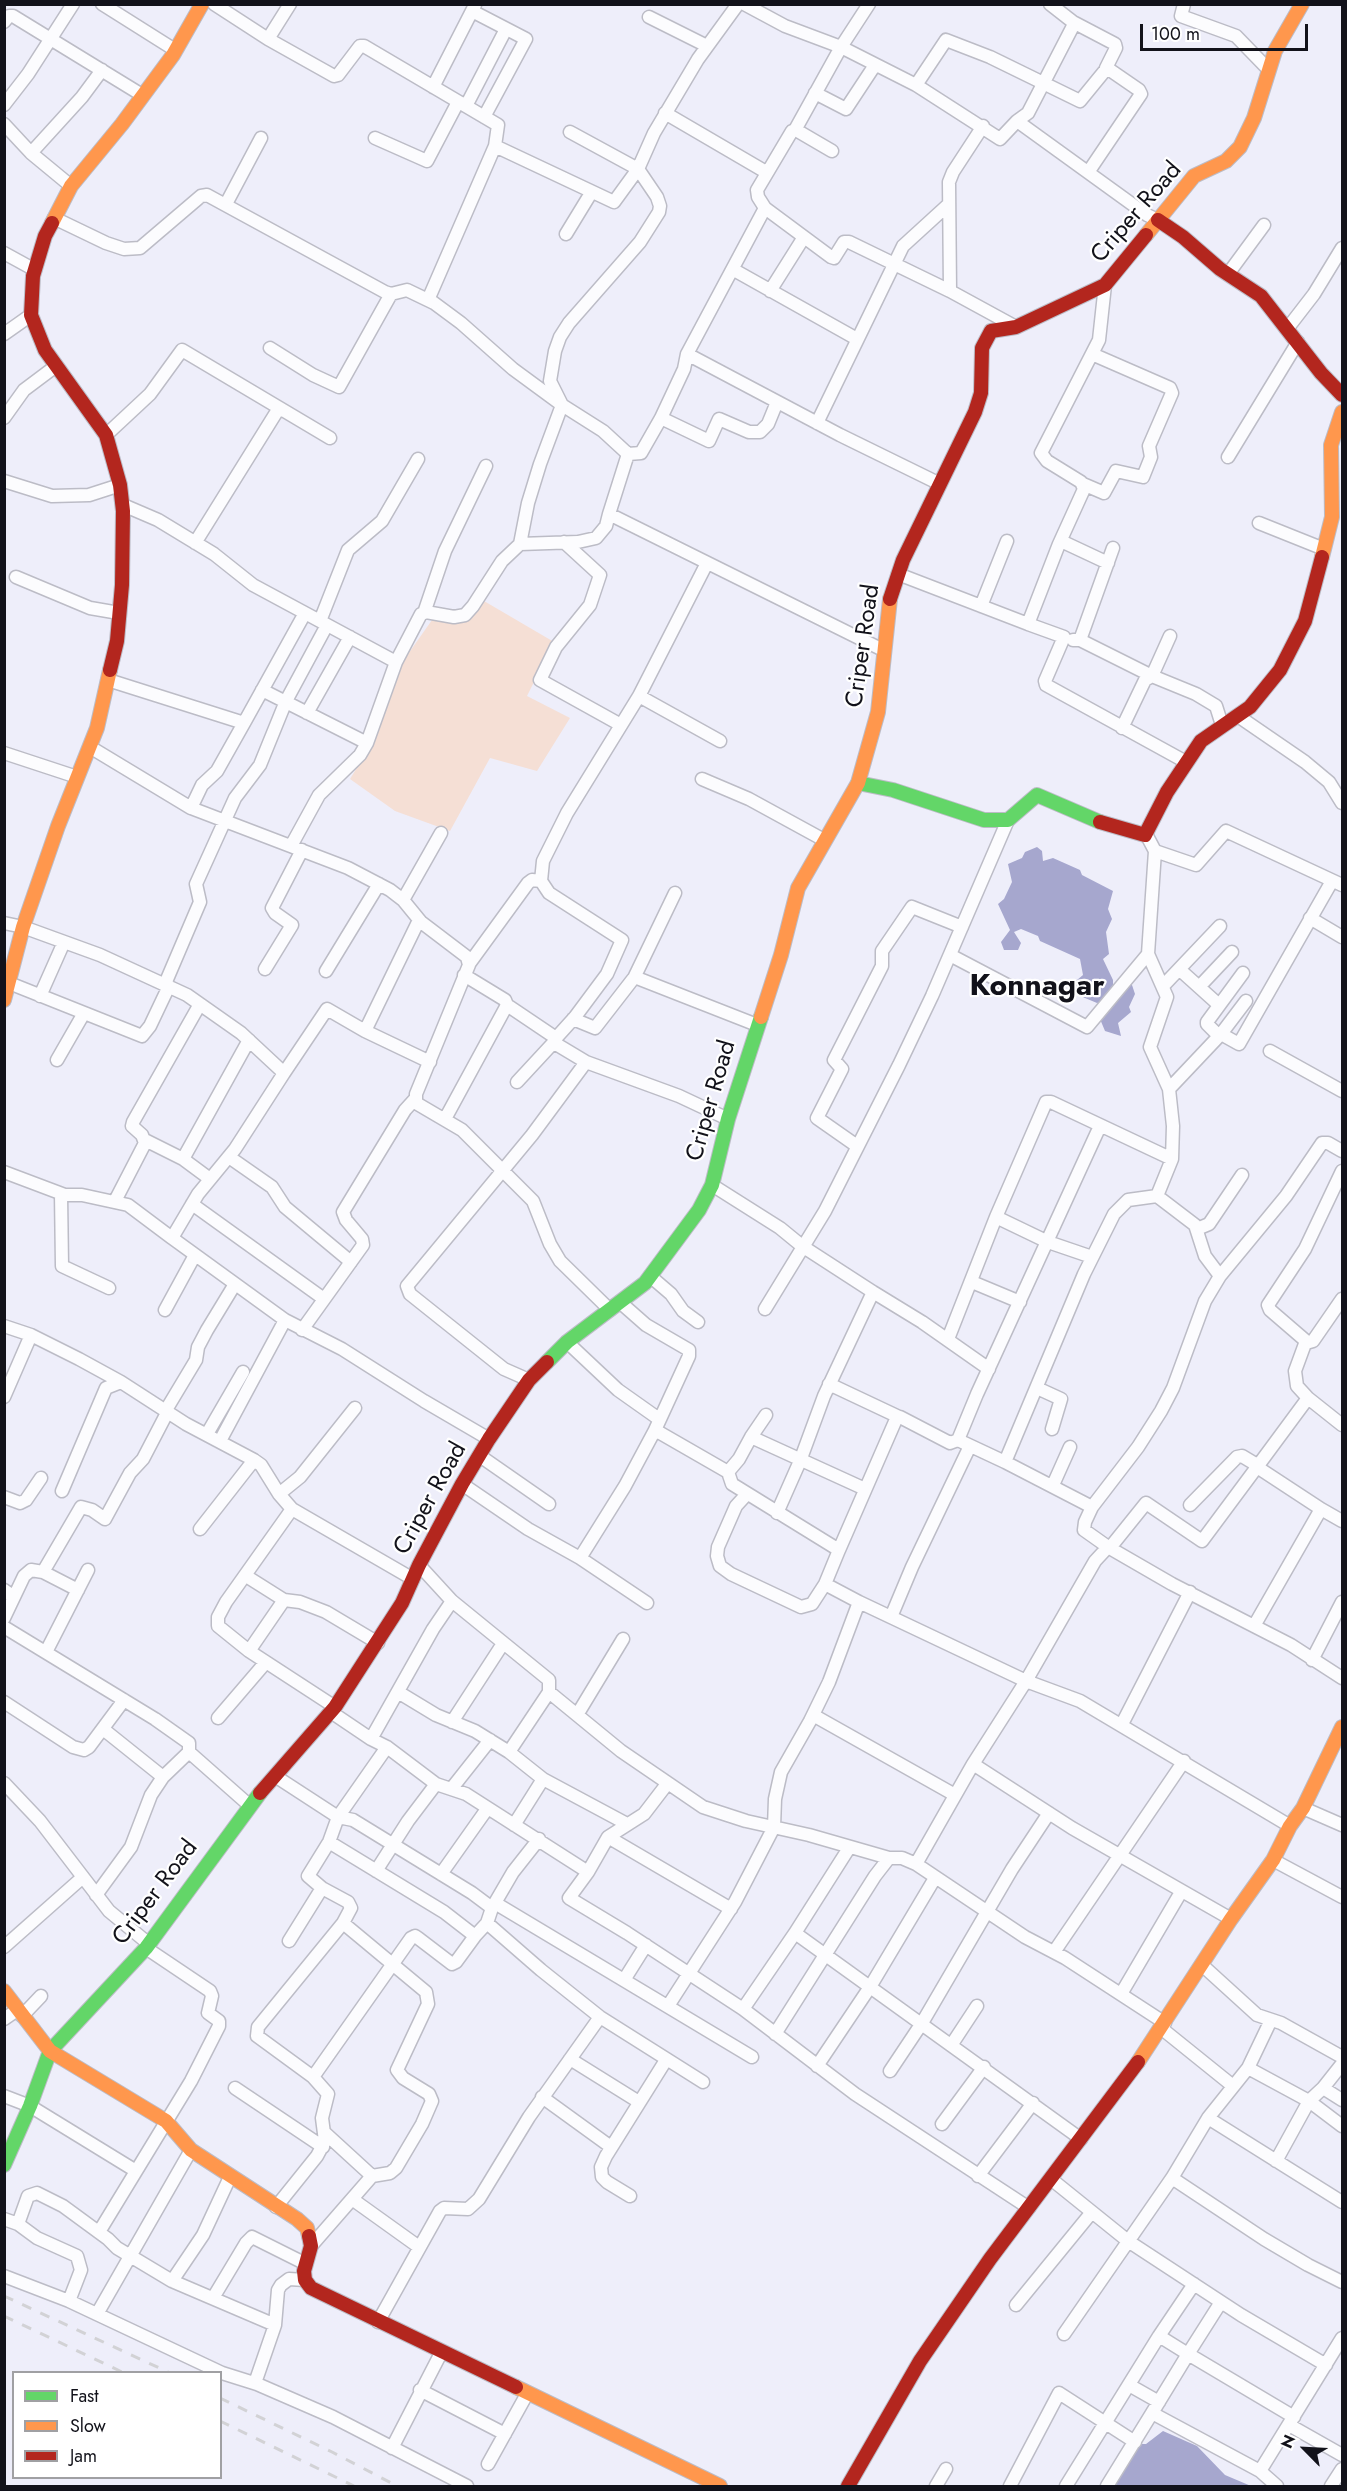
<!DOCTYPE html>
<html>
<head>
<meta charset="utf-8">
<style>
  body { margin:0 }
  #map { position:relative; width:1347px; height:2491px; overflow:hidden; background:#eeeefa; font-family:Jost,sans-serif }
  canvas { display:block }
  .frame { position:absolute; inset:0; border:6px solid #12121a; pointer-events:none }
  .legend { position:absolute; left:12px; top:2371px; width:210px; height:108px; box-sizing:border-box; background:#fff; border:2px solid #a0a0a3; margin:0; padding:8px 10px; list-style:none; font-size:18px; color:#12121a }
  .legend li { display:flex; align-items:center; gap:12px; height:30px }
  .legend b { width:30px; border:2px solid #a0a0a3 }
  .north { position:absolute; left:1275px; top:2419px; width:60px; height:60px; -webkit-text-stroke:4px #fff; paint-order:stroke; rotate:294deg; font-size:16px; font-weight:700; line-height:24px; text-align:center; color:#12121a }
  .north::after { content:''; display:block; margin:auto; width:21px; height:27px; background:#12121a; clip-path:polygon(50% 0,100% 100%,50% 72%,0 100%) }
  .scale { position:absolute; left:1140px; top:24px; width:168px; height:27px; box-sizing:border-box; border:3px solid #12121a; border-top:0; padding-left:8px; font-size:18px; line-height:21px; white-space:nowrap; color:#12121a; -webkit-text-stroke:4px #fff; paint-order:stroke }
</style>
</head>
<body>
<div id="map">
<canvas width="1347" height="2491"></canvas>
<div class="frame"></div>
<ul class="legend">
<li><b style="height:8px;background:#63d668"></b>Fast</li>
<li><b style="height:8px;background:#ff974d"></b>Slow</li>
<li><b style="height:8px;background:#b3261e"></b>Jam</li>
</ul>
<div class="north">N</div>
<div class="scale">100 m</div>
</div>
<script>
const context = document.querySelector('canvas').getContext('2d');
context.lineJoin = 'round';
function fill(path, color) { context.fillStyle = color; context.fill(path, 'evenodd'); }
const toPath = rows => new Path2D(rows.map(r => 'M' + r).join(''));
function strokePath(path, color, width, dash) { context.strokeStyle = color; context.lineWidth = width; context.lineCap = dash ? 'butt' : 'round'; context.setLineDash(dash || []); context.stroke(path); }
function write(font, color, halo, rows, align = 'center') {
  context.font = font + ' Jost,sans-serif'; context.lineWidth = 4.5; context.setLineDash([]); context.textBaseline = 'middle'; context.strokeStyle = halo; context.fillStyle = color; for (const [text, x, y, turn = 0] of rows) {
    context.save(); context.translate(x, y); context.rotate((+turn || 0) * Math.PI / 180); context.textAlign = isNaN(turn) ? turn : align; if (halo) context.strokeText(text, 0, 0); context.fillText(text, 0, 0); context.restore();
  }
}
fill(toPath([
  [484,601,554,642,527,696,570,718,537,771,490,758,450,831,395,811,350,779,377,735,394,674,432,620,468,620]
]), '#f5dfd5');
fill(toPath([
  [1037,847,1042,851,1043,861,1053,858,1080,870,1082,875,1113,891,1108,909,1112,919,1106,932,1109,954,1103,959,1113,980,1113,986,1131,982,1135,994,1129,1007,1131,1012,1118,1023,1121,1036,1105,1031,1100,1019,1107,1000,1097,1003,1073,993,1071,985,1083,975,1080,959,1040,941,1038,936,1021,929,1014,932,1021,943,1018,950,1004,950,1001,942,1010,930,998,904,1004,899,1012,882,1008,864,1022,858,1025,852],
  [1163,2431,1197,2446,1225,2475,1251,2486,1111,2486,1129,2444,1146,2444]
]), '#a6a7ce');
const street = toPath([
  [102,4,175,50],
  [214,4,268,39,334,76,338,75,360,46,364,46,498,125,495,146,614,202,638,169,570,132],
  [744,4,785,26,841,47,916,85,1000,139,1017,121,1147,215,1158,220],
  [1184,4,1181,16,1236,36,1268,69],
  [472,11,526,39,484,117],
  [649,17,707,46],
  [4,22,9,16,13,16,142,95],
  [1073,22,1115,44,1116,48,1106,68],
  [268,39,290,4],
  [916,85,946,40,990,57,1080,101,1107,68,1139,90,1141,94,1089,171],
  [433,87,475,5],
  [815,93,846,109,875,65],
  [4,105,28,74,73,4],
  [466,106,506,29],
  [665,113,766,172],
  [1017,121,1028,113,1073,26,1073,22,1050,4],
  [4,124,31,153,71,186],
  [795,130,841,47,869,4],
  [375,138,427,161,458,102],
  [31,153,82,97,102,70],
  [226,204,261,138],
  [765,208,758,197,757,190,792,131,796,130,832,151],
  [54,218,106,243,124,249,140,248,201,196,207,195,385,292,391,294,407,290,434,303,461,323,513,369,562,405,550,381,555,351,560,337,569,323,640,242,659,212,660,206,657,197,638,169,654,133,698,59,738,4],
  [566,234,591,193],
  [4,253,35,270],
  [734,270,857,339],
  [1228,274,1264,225],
  [1105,285,1099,340,1041,453,1047,461,1081,482,1084,489,1059,544,1028,624,1064,637,1045,681,1046,685,1186,762],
  [770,291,804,237],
  [950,291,949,182,953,172,983,126],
  [428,300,495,146],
  [1287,329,1314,294,1342,248],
  [4,334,31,315],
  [270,348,313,375,339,387,391,294],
  [687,354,840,435,940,484],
  [4,418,24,390,56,366],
  [661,418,709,441,719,419,749,432,760,432,768,424,777,402],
  [817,423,903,246,949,204],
  [106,435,150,394,182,350,330,438],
  [628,454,609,514,883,650],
  [1228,457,1298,342],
  [4,481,52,496,89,495,120,485],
  [1083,484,1104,493,1116,471,1143,477,1151,457,1149,446,1172,393,1170,388,1092,354],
  [123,505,158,520,214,554,253,585,396,662],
  [1259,523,1324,549],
  [1061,541,1108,563],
  [564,542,600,575,590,605,556,647,540,680,621,725],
  [195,543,279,408],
  [520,544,528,503,540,464,562,405,603,431,628,454,641,453,661,418,684,369,687,354,765,208,831,257,834,258,844,242,849,242,950,291,1016,327],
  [707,563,639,696,567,813,543,861,541,881,549,893,622,940,607,974,575,1017,556,1038,556,1044,586,1062,679,1096,728,1119],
  [898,574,1028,624],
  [16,577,90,608,119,613],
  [981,606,1007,541],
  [424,613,445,551,486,466],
  [320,621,348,550,382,521,418,459],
  [1073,640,1080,640,1113,548],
  [1080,640,1152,676,1196,694,1216,706,1222,725],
  [108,680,244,723,305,613],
  [262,690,367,743],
  [639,696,720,741],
  [307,713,350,637],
  [1238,716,1305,762,1329,782,1342,803],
  [1122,728,1145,680,1152,676,1170,636],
  [90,747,191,808,348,868,390,890,403,900,421,922,467,957,469,965,416,1094,416,1103,462,1130,533,1201,550,1244,560,1261,610,1310],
  [4,753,77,777],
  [702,779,749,799,824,840],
  [191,808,202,785,217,771,244,723],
  [1146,834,1155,851,1148,954,1167,997,1150,1047,1169,1089],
  [291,846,319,795,360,755,367,743,396,662,421,614,426,612,454,617,465,615,473,606,502,561,520,544,578,542,596,538,606,526,609,514],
  [1155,851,1196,865,1226,831,1342,885],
  [403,900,441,833],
  [1310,918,1342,937],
  [4,923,23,927,100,955,187,995,241,1033,284,1073,327,1009,365,1031,430,1062],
  [950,955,1087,1027,1148,954],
  [469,964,528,883,532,880,541,881],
  [265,969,292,925,275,913,272,908,302,850],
  [1179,969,1219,1005],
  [326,971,379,884],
  [634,978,675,893],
  [9,983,142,1036,150,1026,169,986],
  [165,984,200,902,196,884,235,798,260,765,286,701,327,625],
  [1163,986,1220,926],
  [1199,987,1232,952],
  [40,996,64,942],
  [507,1005,556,1038],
  [573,1019,595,1028,633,979,637,978,757,1025],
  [365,1031,419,920],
  [1221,1034,1239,1044,1332,881],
  [1219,1036,1207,1024,1207,1022,1243,973],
  [1270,1051,1342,1091],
  [57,1060,84,1013],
  [284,1073,235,1149,198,1194,172,1238,285,1320,342,1349,424,1401,489,1439],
  [517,1082,555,1041],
  [445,1119,507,1005,505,1000,464,975],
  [145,1140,183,1159,210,1179],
  [857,1146,817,1118,842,1069,834,1060,882,966,882,951,912,907,962,927],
  [229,1157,272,1187,285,1207,351,1262],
  [183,1159,249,1040],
  [1342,1171,1305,1249,1268,1305,1270,1310,1306,1341,1295,1371,1297,1386,1308,1398,1342,1425],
  [4,1172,65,1195,82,1195,128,1205,172,1238],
  [712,1185,780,1228,802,1246,873,1292,922,1322,989,1369],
  [61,1194,62,1266,109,1288],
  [1157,1196,1195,1225,1205,1256,1220,1276,1205,1301,1173,1388,1161,1411,1138,1447,1092,1507,1005,1462,1084,1274,1114,1214,1128,1200,1157,1196],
  [1157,1196,1172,1159,1173,1126,1169,1089,1221,1034,1246,1001],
  [115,1201,145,1143,142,1135,132,1126,133,1122,200,1004],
  [192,1204,324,1299],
  [996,1217,1046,1102,1051,1102,1172,1159],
  [1197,1229,1209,1224,1242,1175],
  [650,1276,671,1294,683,1311,698,1322],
  [1220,1276,1286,1196,1322,1143,1328,1143,1342,1151],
  [972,1282,1020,1302],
  [621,1303,646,1325,689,1350,689,1356,655,1430,728,1472,732,1484,839,1550,825,1584,859,1602,1026,1681,1080,1701,1290,1826],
  [765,1309,825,1211,899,1065,932,996,1008,820],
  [165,1310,195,1255],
  [4,1326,31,1335,79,1359,121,1382,186,1424,254,1460,261,1465,279,1494,292,1509,413,1579],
  [302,1330,363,1245,362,1239,346,1220,343,1212,405,1110,415,1099],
  [948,1339,996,1217,1048,1242,1092,1257],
  [567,1342,618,1390,659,1419],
  [1306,1343,1313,1341,1342,1299],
  [529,1380,504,1369,410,1294,407,1286,532,1135,586,1062],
  [829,1384,899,1417],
  [1037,1388,1061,1399,1052,1429],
  [4,1397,31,1335],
  [1308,1398,1257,1467,1321,1509],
  [166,1410,196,1360,198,1347,207,1330,235,1284],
  [207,1434,243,1372],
  [751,1437,865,1489],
  [220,1441,285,1320],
  [480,1456,549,1504],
  [1005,1462,958,1440,977,1394,1100,1126],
  [728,1472,739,1459,751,1437,766,1415],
  [462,1484,528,1529,580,1558,647,1603],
  [1053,1485,1070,1447],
  [62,1491,106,1388,121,1382],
  [279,1494,300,1477,355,1408],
  [747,1494,736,1506,718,1547,717,1556,720,1566,731,1574,801,1607,812,1604,825,1584],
  [4,1497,20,1503,26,1500,41,1478],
  [1190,1505,1237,1457,1242,1456,1257,1465],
  [1092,1507,1085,1522,1084,1530,1108,1547,1113,1544,1146,1503,1202,1541,1257,1467],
  [777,1513,800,1461,824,1396,873,1292],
  [200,1529,254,1460],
  [839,1550,897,1417,900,1417,950,1443,958,1440],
  [580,1558,625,1486,655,1430],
  [419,1565,452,1601,549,1680,549,1692,621,1751,703,1807,746,1821,809,1835,889,1858,902,1858,916,1864,1025,1937,1065,1958,1165,2023],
  [43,1572,81,1507,92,1510,105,1519,130,1473,143,1459,168,1411],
  [246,1576,284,1600],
  [4,1590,14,1597,4,1618],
  [14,1597,24,1576,31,1570,43,1572,78,1590],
  [891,1617,912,1567,970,1446],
  [1254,1626,1321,1509,1342,1521],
  [4,1627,155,1719,189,1743,189,1752,163,1777,151,1795,131,1847,96,1895],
  [249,1651,218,1626,218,1617,226,1602,292,1509],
  [46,1652,88,1570],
  [1312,1660,1342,1602],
  [398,1692,436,1715,475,1731,509,1752,543,1779,627,1824],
  [4,1702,73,1747,84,1750,89,1747,124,1700],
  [335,1707,249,1651,284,1600,300,1602,326,1612,378,1643],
  [331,1712,371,1739,387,1747,436,1784,466,1794,588,1872,569,1898,627,1933,743,2009,855,2094,1029,2208],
  [577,1715,623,1639],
  [813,1715,955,1795],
  [218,1718,266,1662],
  [452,1722,502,1645],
  [1122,1724,1190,1592],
  [103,1729,163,1777],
  [371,1739,433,1629,452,1601],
  [387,1747,338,1817,329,1842,308,1876,322,1888,348,1902,351,1908,343,1923,258,2027,257,2036,313,2077,411,1938,415,1936,418,1938,452,1964,456,1962,475,1936],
  [189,1752,249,1805],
  [509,1752,549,1692],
  [973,1764,1026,1681,1095,1561,1108,1547,1172,1584,1291,1645,1342,1678],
  [275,1776,338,1817,353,1820,472,1893,492,1908,487,1923,541,1970,600,2017,703,2082],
  [4,1783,40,1821,109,1911,149,1944],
  [452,1788,490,1740],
  [1303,1808,1342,1825],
  [514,1825,543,1779],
  [608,1837,731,1909],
  [329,1842,444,1912,475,1936,487,1923],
  [849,1848,795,1933,1081,2139],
  [1273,1860,1342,1897],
  [916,1864,973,1764,1072,1828,1231,1919],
  [376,1871,408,1821,436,1784],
  [588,1872,608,1837,644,1814,667,1784],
  [441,1874,487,1809],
  [495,1903,752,2057],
  [492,1908,513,1872,539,1839],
  [289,1941,322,1888],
  [4,1947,83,1877],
  [1054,1952,1184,1761],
  [1202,1965,1257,2015,1281,2023,1342,2057],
  [624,1980,646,1945],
  [1121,1994,1181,1892],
  [668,2006,735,1902,774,1827,775,1799,781,1772,810,1721,829,1682,859,1602],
  [743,2009,795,1933],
  [22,2016,41,1996],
  [4,2019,17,2010],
  [1161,2028,1233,2086],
  [775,2034,875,1876,889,1858],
  [952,2044,977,2006],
  [570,2059,639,2102],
  [817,2066,870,1987,935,1878],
  [1248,2068,1309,2101,1342,2126],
  [890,2071,922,2023,1012,1869,1049,1813],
  [235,2088,323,2147],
  [1323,2088,1342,2064],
  [4,2096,30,2106,136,2171],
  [542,2097,611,2147],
  [1208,2118,1342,2202],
  [942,2124,984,2067],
  [325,2133,372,2176],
  [1276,2161,1309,2101,1323,2088,1342,2100],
  [978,2176,1033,2103],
  [1172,2178,1264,2239,1308,2265,1342,2282],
  [1051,2179,1128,2241,1241,2315,1326,2365],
  [630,2196,607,2182,602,2177,601,2167,606,2156,666,2060],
  [352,2199,419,2247],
  [276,2207,317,2156,325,2141,322,2118,328,2094,313,2077],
  [4,2219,18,2224,37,2238,77,2256,81,2270,69,2301],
  [18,2224,28,2196,37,2193,63,2206,108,2239,117,2248,172,2281,275,2325],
  [99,2232,191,2081,219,2026,219,2021,208,2013,212,1996,210,1991,146,1948],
  [311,2246,372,2176,390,2173,396,2168,422,2124,432,2101,429,2094,403,2078,397,2070,428,2004,426,1992,343,1923],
  [4,2276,69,2301,222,2373,257,2384,333,2417,467,2486],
  [172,2281,203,2235,230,2177],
  [213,2298,246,2243,252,2237,306,2264],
  [1016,2305,1092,2212],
  [97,2314,191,2150],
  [378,2322,440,2211,444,2208,468,2209,479,2199,529,2117,600,2017],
  [1064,2334,1172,2178,1208,2118,1248,2068,1271,2020],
  [1159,2336,1194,2284],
  [255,2383,275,2325,278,2290,281,2285,289,2279,305,2280],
  [1129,2385,1159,2402],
  [420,2390,505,2434],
  [1152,2413,1188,2354,1294,2417],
  [1289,2425,1342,2455],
  [392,2448,441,2353],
  [488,2464,527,2394],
  [1260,2471,1342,2338],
  [936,2486,946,2469],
  [1010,2486,1059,2393,1135,2442],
  [1066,2486,1159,2336,1188,2354,1221,2302],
  [1107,2486,1152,2413,1260,2471,1277,2486],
  [1331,2486,1342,2469]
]);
const fast = toPath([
  [858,783,893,790,984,820,1008,820,1037,795,1100,822],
  [547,1362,567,1342,645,1283,699,1210,712,1185,728,1119,761,1017],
  [4,2165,30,2106,50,2051,146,1948,260,1793]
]);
const slow = toPath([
  [52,223,71,186,122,124,173,55,202,4],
  [1146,235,1194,176,1226,161,1240,147,1254,118,1275,51,1302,4],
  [1322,557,1332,517,1331,445,1342,412],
  [4,1000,23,927,58,826,97,728,110,670],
  [761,1017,781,955,798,888,858,783,878,712,890,599],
  [4,1991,50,2051,166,2121,191,2150,297,2219,307,2228,309,2236],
  [1138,2062,1231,1919,1273,1860,1290,1826,1303,1808,1342,1727],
  [516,2387,720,2486]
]);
const jam = toPath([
  [1158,220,1183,237,1220,269,1261,296,1321,373,1342,395],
  [52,223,45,236,33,276,31,315,45,350,106,435,120,485,123,511,122,585,117,641,110,670],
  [890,599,903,560,975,412,981,393,982,348,991,331,1016,327,1105,285,1146,235],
  [1100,822,1145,835,1167,792,1201,741,1250,707,1280,670,1305,621,1322,557],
  [260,1793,335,1707,402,1603,419,1565,462,1484,489,1439,529,1380,547,1362],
  [309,2236,311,2246,304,2271,305,2280,311,2288,516,2387],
  [848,2486,920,2361,990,2259,1138,2062]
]);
strokePath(street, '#bcbcc6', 15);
strokePath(fast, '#bcbcc6', 16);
strokePath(slow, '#bcbcc6', 16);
strokePath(jam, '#bcbcc6', 16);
strokePath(street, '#fcfcfe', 12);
strokePath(fast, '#63d668', 14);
strokePath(slow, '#ff974d', 14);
strokePath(jam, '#b3261e', 14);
strokePath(toPath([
  [4,2296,168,2372],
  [4,2316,122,2372],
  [220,2398,332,2452,397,2486],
  [220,2421,354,2486]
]), '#d2d2d5', 3, [10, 10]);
write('24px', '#12121a', '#fff', [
  ["Criper Road",1137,213,-49],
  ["Criper Road",864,646,-82],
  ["Criper Road",712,1101,-74],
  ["Criper Road",431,1499,-61],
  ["Criper Road",156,1893,-53]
]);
write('bold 30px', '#12121a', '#fff', [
  ["Konnagar",1037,988]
]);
</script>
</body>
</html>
